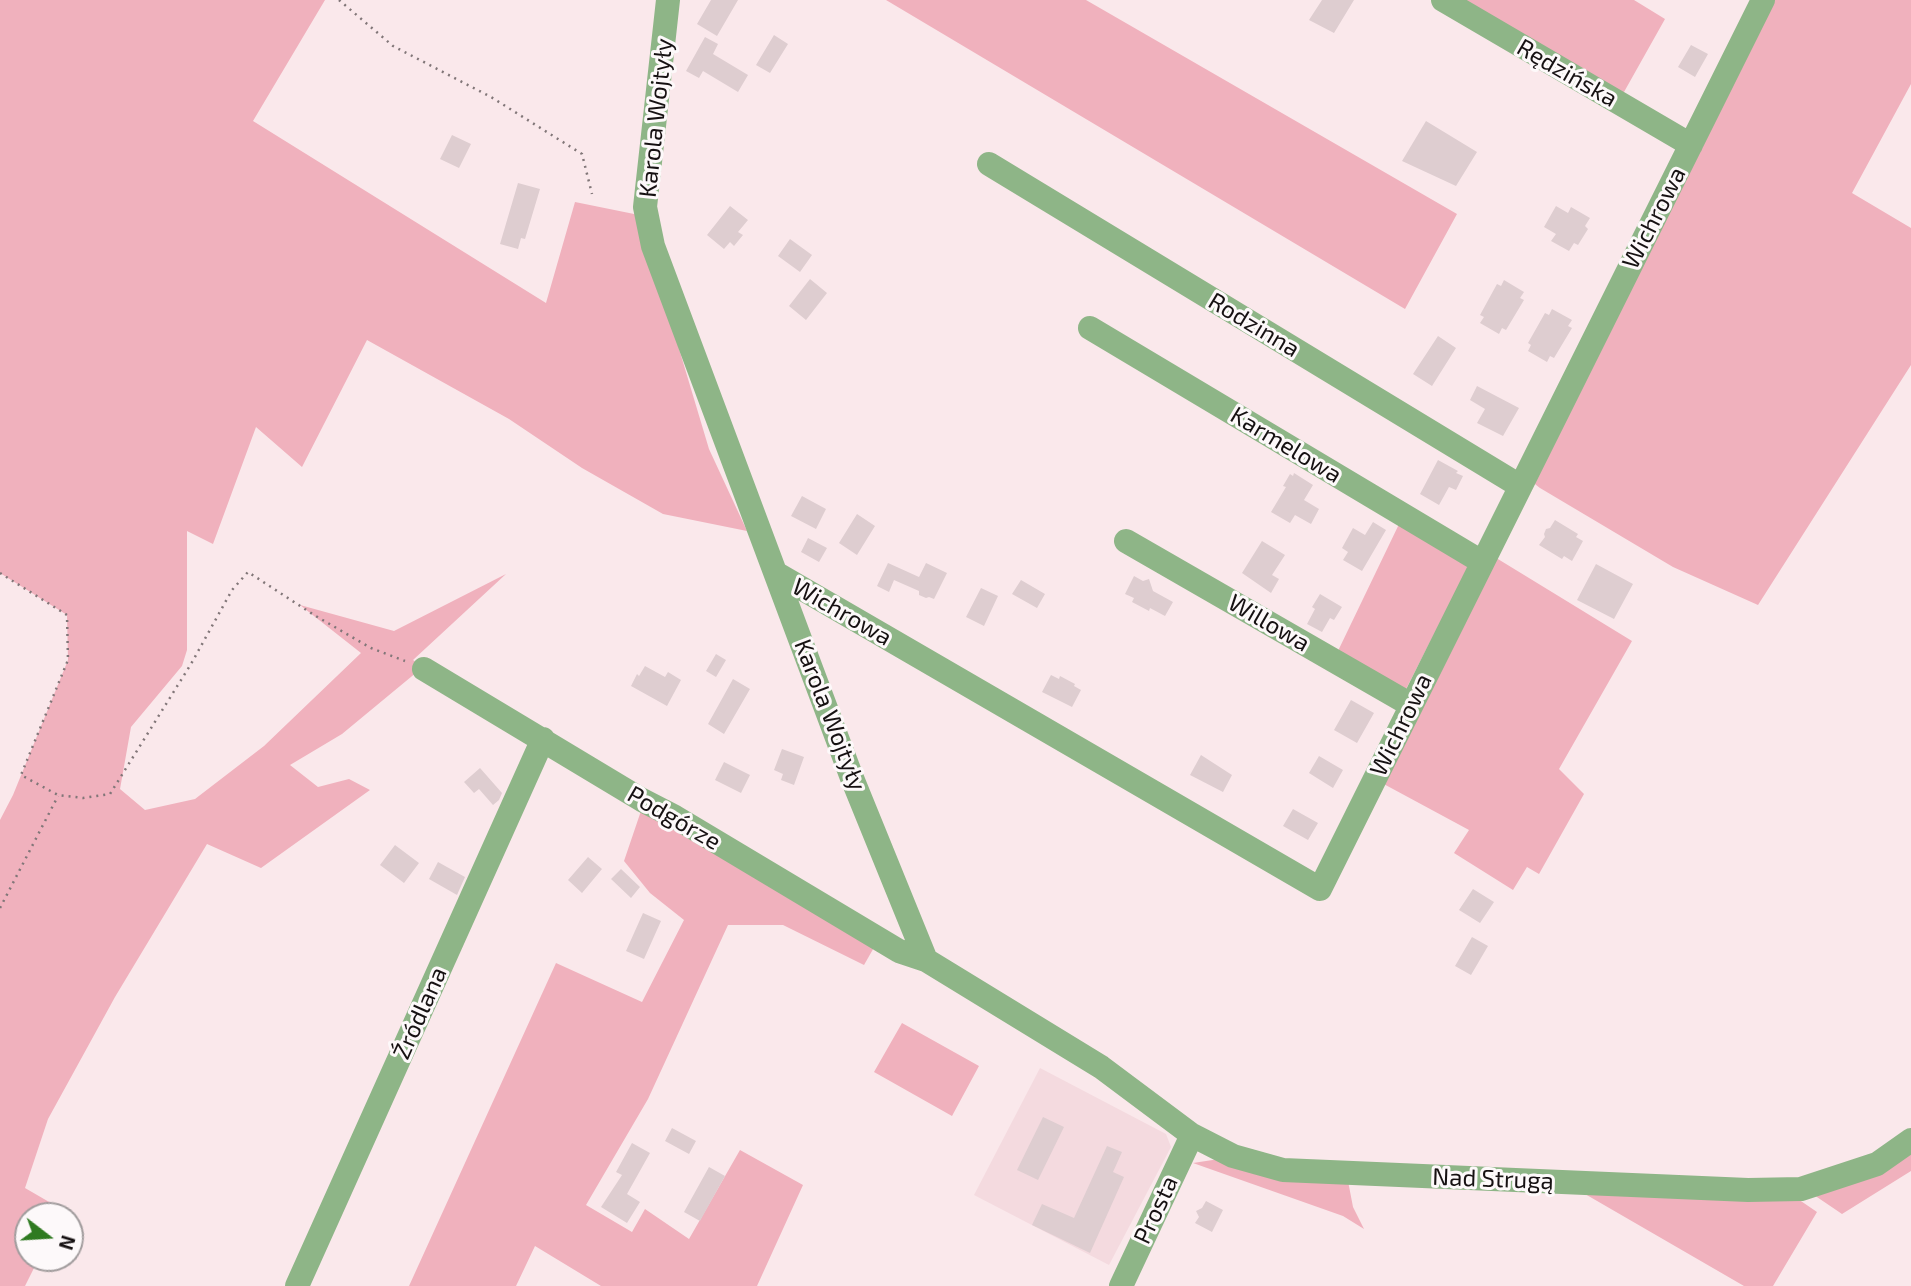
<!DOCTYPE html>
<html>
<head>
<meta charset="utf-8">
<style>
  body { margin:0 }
  #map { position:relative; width:1911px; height:1286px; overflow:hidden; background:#fae8eb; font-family:"Exo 2",sans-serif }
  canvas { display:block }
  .north { position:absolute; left:14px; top:1202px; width:70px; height:70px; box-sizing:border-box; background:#fdf9fa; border:2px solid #a19c9d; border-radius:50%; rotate:107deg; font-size:19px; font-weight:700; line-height:28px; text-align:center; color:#161112 }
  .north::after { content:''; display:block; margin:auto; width:24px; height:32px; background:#2f7a21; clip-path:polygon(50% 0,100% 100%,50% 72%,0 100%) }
</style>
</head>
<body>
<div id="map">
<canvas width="1911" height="1286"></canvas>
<div class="north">N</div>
</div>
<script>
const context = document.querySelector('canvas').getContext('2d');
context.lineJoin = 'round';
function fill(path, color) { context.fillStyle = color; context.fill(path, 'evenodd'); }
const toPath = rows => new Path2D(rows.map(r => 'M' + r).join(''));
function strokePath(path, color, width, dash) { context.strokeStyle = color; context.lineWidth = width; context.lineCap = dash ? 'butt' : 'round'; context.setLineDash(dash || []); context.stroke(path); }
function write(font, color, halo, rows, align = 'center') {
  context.font = font + ' "Exo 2",sans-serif'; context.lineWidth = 6; context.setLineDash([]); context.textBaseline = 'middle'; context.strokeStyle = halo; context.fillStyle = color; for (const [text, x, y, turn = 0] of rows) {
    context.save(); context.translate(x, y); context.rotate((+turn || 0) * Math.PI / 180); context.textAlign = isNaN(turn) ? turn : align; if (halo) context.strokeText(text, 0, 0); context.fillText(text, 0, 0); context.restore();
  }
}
fill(toPath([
  [1040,1068,1166,1134,1171,1147,1109,1265,974,1195]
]), '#f4dadf');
fill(toPath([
  [0,0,325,0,253,121,546,303,575,202,639,215,709,449,747,531,663,514,582,468,509,419,367,340,302,467,256,427,213,544,187,531,187,650,182,666,131,727,120,789,145,810,195,799,264,746,361,653,300,605,394,631,506,574,413,660,423,667,342,734,290,765,318,787,349,779,370,790,261,868,207,844,115,997,48,1119,25,1188,63,1210,60,1216,28,1216,28,1258,39,1258,25,1286,0,1286,0,820,13,795,68,660,67,615,0,573],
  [886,0,1086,0,1457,214,1405,309],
  [1437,0,1634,0,1665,19,1615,108],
  [1774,0,1911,0,1911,84,1852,193,1911,228,1911,365,1758,605,1673,567,1540,488,1531,481],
  [1401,520,1471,562,1405,691,1337,653],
  [1493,556,1632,641,1559,769,1584,794,1539,874,1527,867,1513,890,1454,853,1469,830,1380,782],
  [642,808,876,944,864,965,783,925,728,925,648,1099,586,1205,632,1232,645,1209,689,1239,740,1150,803,1185,757,1286,601,1286,535,1246,516,1286,409,1286,556,963,642,1002,684,920,650,893,624,861],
  [902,1023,979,1066,952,1116,874,1072],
  [1911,1151,1911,1171,1842,1214,1814,1195],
  [1219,1159,1348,1181,1353,1207,1364,1229,1343,1216,1193,1163],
  [1585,1194,1795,1197,1817,1212,1773,1286,1744,1286]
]), '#f0b1bd');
fill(toPath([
  [711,0,738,0,717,36,697,24],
  [1322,0,1354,0,1334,33,1309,20],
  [774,35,788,44,770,73,756,65],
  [705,37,718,44,713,54,748,75,738,92,703,71,699,78,686,71],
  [1691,45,1708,54,1695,77,1678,67],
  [1426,121,1477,152,1456,186,1402,161],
  [452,135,471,144,459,168,440,159],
  [518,183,540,189,525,239,521,238,518,249,500,244],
  [730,206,748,220,738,232,743,235,734,246,730,242,724,249,707,235],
  [1556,206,1568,213,1571,207,1590,218,1585,226,1588,229,1578,245,1574,243,1569,251,1551,241,1556,234,1544,227],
  [790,239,812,255,800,272,778,256],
  [810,279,827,293,806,320,789,306],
  [1504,280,1524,292,1520,298,1524,300,1506,330,1502,328,1499,334,1480,323,1484,317,1480,315,1497,284,1501,286],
  [1552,309,1572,320,1568,326,1572,328,1554,358,1550,356,1547,362,1528,351,1531,345,1528,343,1545,313,1549,315],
  [1438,336,1456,348,1432,386,1413,374],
  [1477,386,1519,408,1503,436,1477,423,1485,409,1470,400],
  [1438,460,1458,471,1456,473,1463,476,1456,490,1449,487,1439,505,1420,494],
  [1294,473,1313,485,1304,500,1319,509,1311,524,1295,515,1290,523,1271,512,1286,487,1283,486,1290,474,1293,476],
  [802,496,826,509,816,529,791,516],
  [857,514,875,526,857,555,839,543],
  [1555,520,1578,534,1576,537,1583,541,1572,561,1564,556,1562,559,1539,545,1545,537,1544,534,1546,529,1550,528],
  [1373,522,1386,530,1362,571,1343,560,1348,552,1342,548,1353,528,1365,535],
  [808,538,827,548,819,562,801,552],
  [1262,541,1285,555,1272,575,1279,579,1271,593,1242,573],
  [888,563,919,577,926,563,947,573,934,599,929,597,926,598,919,595,919,591,894,580,889,592,877,586],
  [1596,564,1633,584,1614,619,1577,600],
  [1134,576,1143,581,1149,579,1153,591,1173,602,1165,616,1150,608,1149,611,1132,602,1134,598,1125,594],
  [1021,580,1045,594,1037,608,1012,594],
  [981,588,998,596,984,626,966,617],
  [1320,594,1342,607,1334,620,1330,618,1322,632,1307,624,1315,609,1312,607],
  [716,654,726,660,716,677,706,671],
  [645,666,665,677,668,672,681,680,667,706,631,686,637,674,639,676],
  [1051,675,1059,679,1060,676,1075,684,1074,686,1081,690,1072,707,1042,692],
  [733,679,750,689,724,734,708,724],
  [1351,700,1374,713,1357,743,1334,730],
  [782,749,804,757,794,785,781,780,783,774,774,770],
  [1201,755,1232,775,1223,792,1190,775],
  [1319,756,1343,770,1333,788,1309,773],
  [724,762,750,775,741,793,715,780],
  [480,768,502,793,499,800,493,805,479,789,474,793,464,782],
  [1293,809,1318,823,1308,840,1283,826],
  [395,845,419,863,404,883,380,865],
  [588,857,602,869,582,893,568,880],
  [438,862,465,877,457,895,429,879],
  [621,869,640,887,631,898,611,879],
  [1473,889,1494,902,1480,923,1459,910],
  [643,913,661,921,644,959,626,951],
  [1472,937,1488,946,1471,975,1455,966],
  [1043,1117,1064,1127,1038,1180,1017,1170],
  [672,1128,696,1141,689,1154,665,1141],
  [632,1143,650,1153,627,1194,640,1202,627,1223,601,1207,622,1175,616,1172],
  [1107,1146,1122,1152,1113,1172,1124,1177,1090,1253,1032,1225,1042,1204,1074,1218],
  [709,1167,725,1176,700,1221,684,1212],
  [1206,1201,1223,1210,1212,1232,1195,1223,1199,1217,1196,1211,1202,1208]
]), '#decdd0');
strokePath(toPath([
  [339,0,393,46,491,97,582,154,592,194],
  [0,573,67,615,68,660,21,775,58,795,83,798,110,794,191,664,232,590,248,572,314,615,371,648,405,661],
  [0,908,58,796]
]), '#817678', 2.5, [2, 5]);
strokePath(toPath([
  [668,0,645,207,653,246,852,778,926,960,1101,1067,1192,1135,1233,1156,1283,1170,1748,1190,1801,1189,1877,1164,1911,1140],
  [1443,0,1691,145],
  [989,164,1520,486],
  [1090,328,1482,562],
  [1126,541,1411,705],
  [777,574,1320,889,1763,0],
  [424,669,642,800,675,817,899,951,926,960],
  [297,1286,543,739],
  [1121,1286,1192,1135]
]), '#8eb587', 24);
write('24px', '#161112', '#fdf9fa', [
  ["Rędzińska",1567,73,30],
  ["Karola Wojtyły",656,118,-84],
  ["Wichrowa",1654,218,-63],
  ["Rodzinna",1254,325,31],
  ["Karmelowa",1286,445,31],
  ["Wichrowa",842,612,30],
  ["Willowa",1269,623,30],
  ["Karola Wojtyły",830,715,69],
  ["Wichrowa",1401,725,-64],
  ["Podgórze",674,818,30],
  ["Źródlana",420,1013,-66],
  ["Nad Strugą",1493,1179,2],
  ["Prosta",1156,1210,-65]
]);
</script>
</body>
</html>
